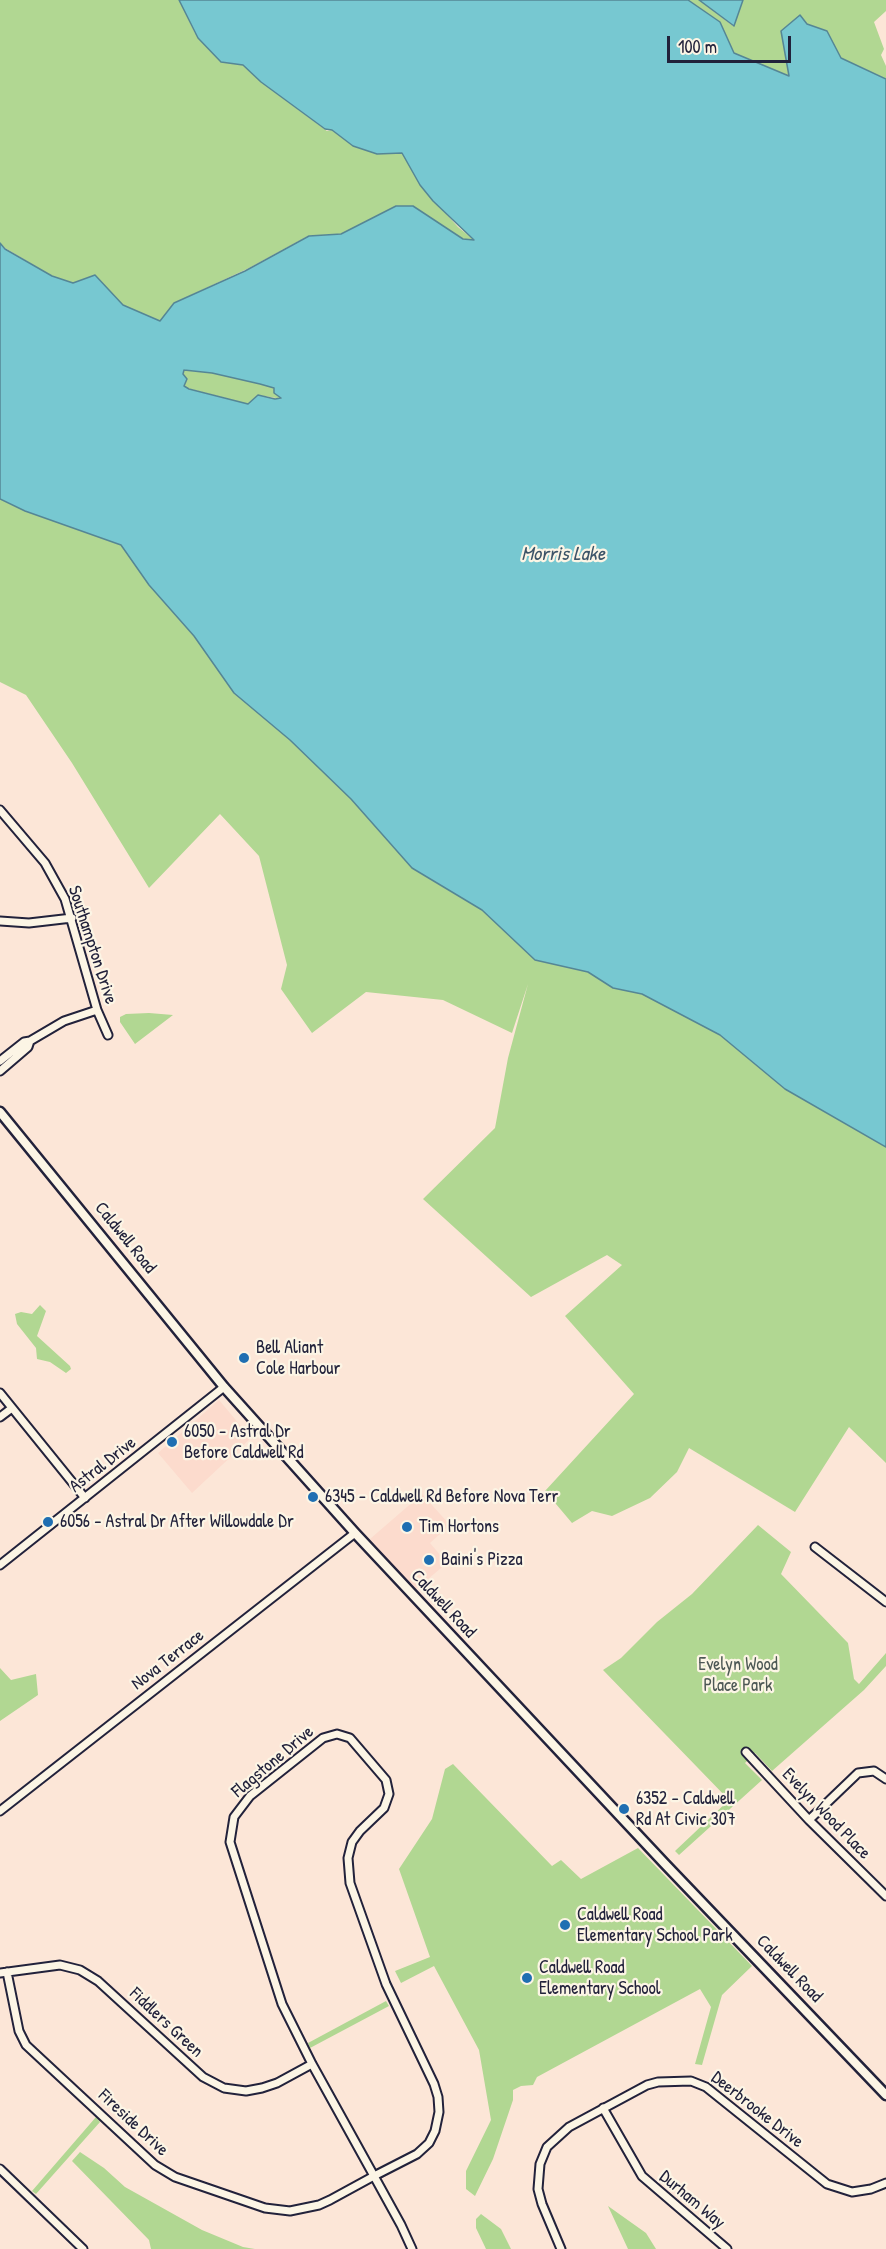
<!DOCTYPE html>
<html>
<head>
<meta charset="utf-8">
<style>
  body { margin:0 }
  #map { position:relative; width:886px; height:2249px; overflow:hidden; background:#fce6d7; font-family:"Patrick Hand",sans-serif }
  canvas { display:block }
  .scale { position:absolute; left:667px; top:36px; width:124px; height:27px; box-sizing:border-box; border:3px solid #22223b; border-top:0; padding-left:8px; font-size:18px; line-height:21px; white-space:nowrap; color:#22223b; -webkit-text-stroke:4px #fcf5e5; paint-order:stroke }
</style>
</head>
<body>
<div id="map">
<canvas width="886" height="2249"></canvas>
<div class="scale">100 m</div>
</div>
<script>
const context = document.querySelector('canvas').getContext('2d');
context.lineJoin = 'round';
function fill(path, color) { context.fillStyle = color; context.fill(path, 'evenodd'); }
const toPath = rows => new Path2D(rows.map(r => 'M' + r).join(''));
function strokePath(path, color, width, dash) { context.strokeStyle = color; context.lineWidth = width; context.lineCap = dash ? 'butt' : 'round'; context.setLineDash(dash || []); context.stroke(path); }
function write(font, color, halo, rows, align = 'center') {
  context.font = font + ' "Patrick Hand",sans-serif'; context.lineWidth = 4.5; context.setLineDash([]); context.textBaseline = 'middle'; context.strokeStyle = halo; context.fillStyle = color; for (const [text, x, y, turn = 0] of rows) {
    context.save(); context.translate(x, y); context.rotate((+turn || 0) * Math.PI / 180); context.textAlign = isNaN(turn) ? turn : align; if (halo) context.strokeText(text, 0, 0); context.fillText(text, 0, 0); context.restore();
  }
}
fill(toPath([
  [219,1400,251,1438,192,1493,158,1453],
  [422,1494,450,1525,430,1543,447,1563,415,1590,370,1539]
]), '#fcdbcd');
fill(toPath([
  [0,0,179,0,195,33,221,62,243,65,261,82,327,131,332,130,353,146,377,154,402,152,420,185,458,227,475,241,463,239,413,206,396,206,341,234,308,236,249,268,174,303,160,321,123,305,95,275,73,283,52,276,5,248,0,243],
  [688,0,699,0,733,26,743,0,886,0,886,11,874,22,884,49,881,55,886,66,886,79,841,58,827,31,807,24,781,31,790,77,734,53,720,22],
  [184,370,212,373,260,384,274,388,282,399,258,395,248,404,183,387],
  [0,499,25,511,121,545,149,585,194,636,234,693,290,740,351,799,412,868,482,910,535,960,588,972,613,988,642,994,720,1035,785,1089,886,1147,886,1463,849,1427,795,1512,689,1448,677,1472,650,1498,612,1516,592,1511,572,1523,545,1491,634,1394,565,1316,622,1265,607,1255,531,1297,423,1199,495,1128,508,1058,528,984,512,1033,443,1000,366,992,312,1033,281,989,287,965,259,856,220,814,149,888,72,763,26,695,0,682],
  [149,1013,173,1015,135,1044,120,1022,120,1017,126,1014],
  [40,1305,46,1311,37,1336,70,1366,71,1369,66,1373,50,1362,37,1359,36,1348,17,1324,15,1314,21,1312,32,1314],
  [758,1525,791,1552,781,1574,848,1643,854,1679,859,1684,886,1653,886,1666,864,1690,772,1771,755,1753,745,1763,762,1780,679,1855,675,1851,729,1800,603,1670,621,1658,657,1622,692,1594],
  [0,1668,11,1680,36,1674,38,1695,0,1721],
  [453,1764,552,1866,561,1860,581,1879,638,1848,752,1966,722,1995,702,2065,695,2064,711,2007,700,1989,537,2077,533,2085,521,2086,513,2090,513,2100,493,2159,475,2196,466,2189,466,2171,491,2120,479,2050,434,1966,401,1983,395,1971,430,1957,399,1869,432,1819,445,1769],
  [386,2001,389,2006,310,2048,308,2043],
  [96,2117,100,2122,36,2194,32,2191],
  [80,2152,104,2168,125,2187,202,2230,243,2247,255,2249,151,2249,149,2240,72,2161],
  [608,2206,646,2233,656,2249,628,2249],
  [481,2214,501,2229,511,2249,486,2249,476,2228,476,2219]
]), '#b1d792');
const water = toPath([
  [179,0,688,0,720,22,734,53,789,76,781,31,800,15,807,24,827,31,841,58,886,79,886,1147,785,1089,720,1035,642,994,613,988,588,972,535,960,482,910,412,868,351,799,290,740,234,693,194,636,149,585,121,545,25,511,0,499,0,243,5,249,52,276,73,283,95,275,123,305,160,321,174,303,245,271,309,236,341,234,396,206,413,206,463,239,474,240,433,201,420,185,402,153,377,154,353,146,332,130,325,129,261,82,243,65,221,62,198,38,179,0],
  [184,370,212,373,260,384,274,388,274,393,281,398,275,399,258,395,248,404,189,389,184,386,187,379,183,374,184,370],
  [699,0,743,0,734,26,699,0]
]);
fill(water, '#77c8d1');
strokePath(water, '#558695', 1.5);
const minor = toPath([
  [0,810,45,863,65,899,97,1010,108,1035],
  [0,921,29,923,72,918],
  [0,1061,24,1042,30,1041,64,1021,97,1010],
  [0,1071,28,1047,30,1041],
  [0,1393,85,1498],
  [0,1417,12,1408],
  [815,1547,886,1602],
  [0,1565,224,1387],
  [746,1752,809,1820,886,1896],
  [0,1811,355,1533],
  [809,1820,858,1773,874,1771,886,1779],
  [7,1972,19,2031,26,2045,155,2165,175,2177,265,2208,290,2211,319,2205,330,2200,374,2176,417,2154,429,2143,435,2131,439,2112,438,2097,434,2084,386,1984,350,1883,348,1858,352,1842,360,1831,384,1808,389,1794,386,1780,350,1738,337,1734,323,1738,250,1796,234,1817,230,1842,282,2004,312,2064,374,2176,401,2225,412,2249],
  [0,1973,60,1965,80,1970,98,1981,203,2077,224,2088,246,2091,262,2088,277,2083,312,2064],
  [603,2108,642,2176,727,2249],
  [0,2169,83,2249],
  [561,2249,542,2204,538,2189,540,2164,547,2147,569,2127,647,2085,658,2082,691,2081,706,2087,827,2184,852,2192,871,2189,886,2183]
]);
const tertiary = toPath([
  [0,1112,224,1387,355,1533,665,1864,886,2095]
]);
strokePath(minor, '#22223b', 11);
strokePath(tertiary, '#22223b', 13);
strokePath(minor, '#fcf5e5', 7);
strokePath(tertiary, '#fcf5e5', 8);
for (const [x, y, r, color] of [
  [244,1358,6,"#1f6fb2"],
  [172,1442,6,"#1f6fb2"],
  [313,1497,6,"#1f6fb2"],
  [48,1522,6,"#1f6fb2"],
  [407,1527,6,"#1f6fb2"],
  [429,1560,6,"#1f6fb2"],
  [624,1809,6,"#1f6fb2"],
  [565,1925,6,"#1f6fb2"],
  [527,1978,6,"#1f6fb2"]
]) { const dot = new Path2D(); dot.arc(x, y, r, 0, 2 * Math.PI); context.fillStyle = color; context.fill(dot); strokePath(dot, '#fcf5e5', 2); }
write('18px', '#22223b', '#fcf5e5', [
  ["Southampton Drive",92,945,72],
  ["Caldwell Road",125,1238,51],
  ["Astral Drive",103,1465,-38],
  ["Caldwell Road",443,1604,47],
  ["Nova Terrace",168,1660,-38],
  ["Flagstone Drive",273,1762,-40],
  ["Evelyn Wood Place",826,1814,46],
  ["Caldwell Road",789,1969,46],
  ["Fiddlers Green",166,2023,43],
  ["Deerbrooke Drive",757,2110,38],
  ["Fireside Drive",133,2123,43],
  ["Durham Way",692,2200,40]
]);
write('18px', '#22223b', '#fcf5e5', [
  ["Bell Aliant",256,1348],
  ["Cole Harbour",256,1369],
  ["6050 - Astral Dr",184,1432],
  ["Before Caldwell Rd",184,1453],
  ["6345 - Caldwell Rd Before Nova Terr",325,1497],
  ["6056 - Astral Dr After Willowdale Dr",60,1522],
  ["Tim Hortons",419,1527],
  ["Baini's Pizza",441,1560],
  ["6352 - Caldwell",636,1799],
  ["Rd At Civic 307",636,1820],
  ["Caldwell Road",577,1915],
  ["Elementary School Park",577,1936],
  ["Caldwell Road",539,1968],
  ["Elementary School",539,1989]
], 'left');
write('18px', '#4d5855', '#fcf5e5', [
  ["Evelyn Wood",738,1665],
  ["Place Park",738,1686]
]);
write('italic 20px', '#3c5468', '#fcf5e5', [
  ["Morris Lake",563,555]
]);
</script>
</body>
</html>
